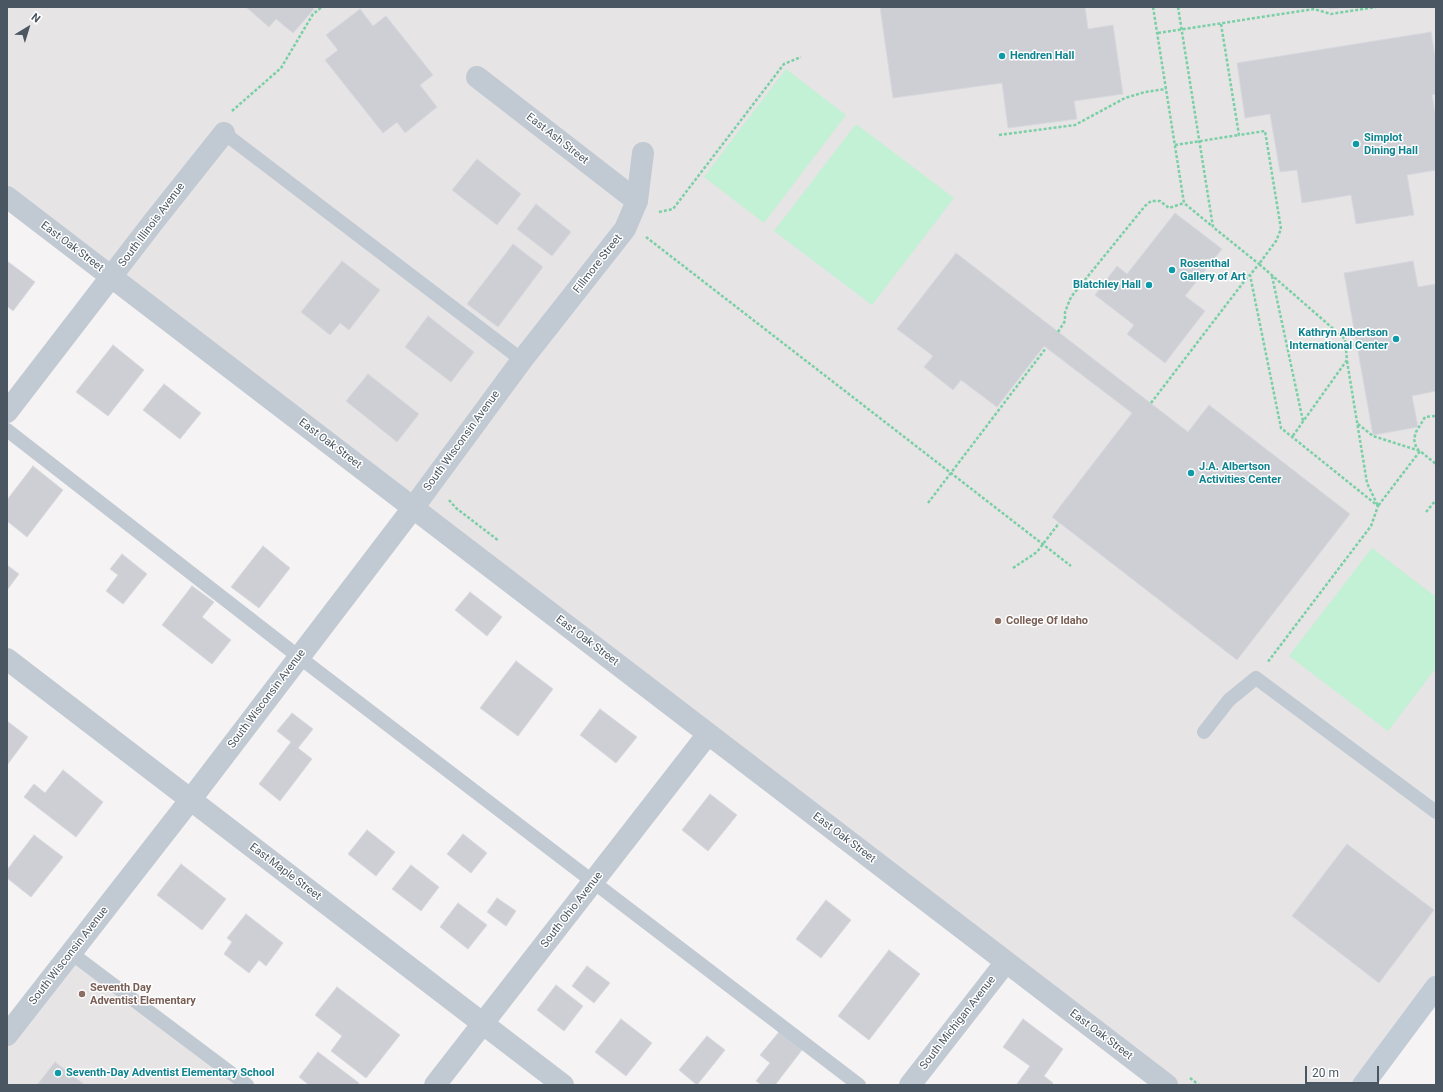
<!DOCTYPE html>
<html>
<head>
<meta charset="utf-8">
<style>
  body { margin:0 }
  #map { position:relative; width:1443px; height:1092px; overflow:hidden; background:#f5f3f3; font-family:Roboto,sans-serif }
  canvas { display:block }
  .frame { position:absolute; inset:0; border:8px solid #4a5661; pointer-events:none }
  .north { position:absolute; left:8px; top:8px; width:40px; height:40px; -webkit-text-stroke:3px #fff; paint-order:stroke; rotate:38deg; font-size:11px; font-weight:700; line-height:16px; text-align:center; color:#4a5661 }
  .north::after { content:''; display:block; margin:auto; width:14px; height:18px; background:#4a5661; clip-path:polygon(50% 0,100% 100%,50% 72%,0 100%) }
  .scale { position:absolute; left:1305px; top:1066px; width:74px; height:18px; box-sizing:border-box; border:2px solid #4a5661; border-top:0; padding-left:5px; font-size:12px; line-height:14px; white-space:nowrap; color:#4a5661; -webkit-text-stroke:3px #fff; paint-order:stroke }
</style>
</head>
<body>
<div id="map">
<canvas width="1443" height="1092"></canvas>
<div class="frame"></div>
<div class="north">N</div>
<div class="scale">20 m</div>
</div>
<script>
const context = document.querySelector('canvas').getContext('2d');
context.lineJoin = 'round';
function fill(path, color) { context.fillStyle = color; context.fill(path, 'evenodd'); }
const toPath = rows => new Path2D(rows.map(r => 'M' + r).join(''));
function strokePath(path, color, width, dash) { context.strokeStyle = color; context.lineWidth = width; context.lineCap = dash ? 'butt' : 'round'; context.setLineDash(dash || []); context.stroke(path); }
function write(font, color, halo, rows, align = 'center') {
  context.font = font + ' Roboto,sans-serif'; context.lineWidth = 3; context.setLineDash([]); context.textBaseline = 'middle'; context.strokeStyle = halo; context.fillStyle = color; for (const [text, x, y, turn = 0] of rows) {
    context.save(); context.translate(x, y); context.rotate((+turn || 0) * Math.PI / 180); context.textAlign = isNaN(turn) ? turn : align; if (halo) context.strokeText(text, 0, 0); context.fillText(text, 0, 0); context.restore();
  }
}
fill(toPath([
  [7,7,1436,7,1436,987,1363,1085,1167,1085,7,197],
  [71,953,247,1085,7,1085,7,1035]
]), '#e6e4e5');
fill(toPath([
  [786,69,846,115,764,223,704,177],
  [856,124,954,198,872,305,774,231],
  [1372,548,1436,597,1436,668,1388,731,1289,656]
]), '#c3f1d5');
const building = toPath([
  [246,7,312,7,314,9,293,33,276,19,269,27,246,7],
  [880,7,1085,7,1088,29,1113,25,1123,94,1074,101,1077,119,1008,128,1002,83,893,98,880,7],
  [1329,7,1347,7,1330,9,1329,7],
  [360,9,373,26,386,16,433,75,420,85,437,107,405,133,397,122,383,133,325,60,338,50,326,35,360,9],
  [1431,32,1436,62,1436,94,1432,95,1436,118,1436,170,1407,175,1414,215,1356,224,1351,195,1302,203,1297,170,1280,172,1270,114,1245,118,1237,63,1431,32],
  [477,159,521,194,497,225,452,190,477,159],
  [536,204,571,232,552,256,517,229,536,204],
  [1175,213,1222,249,1185,296,1205,311,1165,363,1127,334,1134,325,1095,295,1117,266,1127,274,1175,213],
  [513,244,543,267,498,327,467,304,513,244],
  [956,253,1188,432,1209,405,1350,514,1237,660,1052,517,1132,413,1044,346,997,407,961,380,953,390,924,367,933,356,897,329,956,253],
  [7,261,35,282,13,311,7,306,7,261],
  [342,261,380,290,349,330,340,323,330,335,301,312,342,261],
  [1413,261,1418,287,1436,284,1436,391,1412,396,1418,427,1373,435,1344,273,1413,261],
  [428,316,474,352,451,382,405,347,428,316],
  [113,345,144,370,108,416,76,392,113,345],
  [368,374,419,414,397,442,346,401,368,374],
  [164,384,201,413,180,439,143,410,164,384],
  [33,466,63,490,27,537,7,521,7,500,33,466],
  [263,546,290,568,259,608,231,587,263,546],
  [122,554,147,574,123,604,106,591,118,575,110,569,122,554],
  [7,565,19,574,7,590,7,565],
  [192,586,214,602,202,617,231,640,212,664,162,625,192,586],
  [470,592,502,617,487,636,455,610,470,592],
  [516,661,553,689,518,736,480,708,516,661],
  [600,709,637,737,616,763,580,735,600,709],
  [292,713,313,729,298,748,312,759,280,801,259,784,291,742,277,731,292,713],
  [7,721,28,737,7,765,7,721],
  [63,770,103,802,76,837,24,797,34,784,45,793,63,770],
  [710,794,737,815,708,851,682,830,710,794],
  [367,830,395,852,376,876,348,854,367,830],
  [463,834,487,853,471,873,447,854,463,834],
  [34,835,63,857,31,897,7,878,7,870,34,835],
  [1347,844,1434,910,1379,983,1292,916,1347,844],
  [181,864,226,899,202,930,157,895,181,864],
  [411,865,439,887,421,911,392,889,411,865],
  [497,898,516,911,506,926,487,912,497,898],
  [826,900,851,920,821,958,796,939,826,900],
  [458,903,487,925,468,949,440,927,458,903],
  [246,914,283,943,266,966,259,960,249,973,224,954,232,942,227,938,246,914],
  [889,950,920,974,869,1040,838,1016,889,950],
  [587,966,610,983,594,1003,572,986,587,966],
  [556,985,583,1006,564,1031,537,1010,556,985],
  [337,987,400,1035,366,1078,331,1051,342,1036,315,1015,337,987],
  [621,1019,652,1043,626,1076,595,1052,621,1019],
  [1023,1019,1063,1049,1044,1076,1053,1083,1051,1085,1017,1084,1030,1066,1003,1047,1023,1019],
  [779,1032,802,1050,775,1085,762,1085,756,1081,770,1063,760,1055,779,1032],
  [707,1036,725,1050,697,1085,679,1070,707,1036],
  [318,1052,359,1083,358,1085,309,1085,299,1077,318,1052],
  [55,1062,85,1085,37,1085,55,1062]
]);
fill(building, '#cdcfd5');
strokePath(building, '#d7d9de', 1);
strokePath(toPath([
  [1153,7,1184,203,1212,226],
  [1178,7,1213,227,1259,264,1250,275,1281,428,1378,506,1371,526,1267,663],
  [1221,24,1239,135,1265,131,1281,229,1276,241,1259,264,1345,339,1347,360,1292,437],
  [1158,33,1314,9,1331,14,1376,7],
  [232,111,281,68,313,14,322,7],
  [999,135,1075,125,1125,98,1145,92,1166,89],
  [1175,145,1239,135],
  [659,212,673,209,784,64,801,57],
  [646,237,1071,566],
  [1272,276,1303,421],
  [1058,332,1065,321,1065,312,1071,297,1145,206,1151,201,1160,201,1169,208,1184,203],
  [1347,361,1367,483,1378,506,1420,451,1436,464],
  [1151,403,1249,275],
  [1358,424,1373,436,1420,451],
  [1419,451,1416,447,1414,439,1416,432,1425,417,1436,416],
  [449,500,456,508,499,541],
  [928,503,1046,348],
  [1426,512,1436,500],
  [1013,568,1037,552,1059,523],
  [1190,1078,1199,1085]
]), '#7ad0a6', 2.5, [3, 2]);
strokePath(toPath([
  [224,133,522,360],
  [7,430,299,657,859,1085],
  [1204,732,1229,700,1256,678,1436,812],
  [71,953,247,1085]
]), '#c1cad2', 14);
strokePath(toPath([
  [477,77,637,201],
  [7,197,1167,1085],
  [7,412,154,221,224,133],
  [7,659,563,1085],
  [7,1035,191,799,413,508,522,360,625,229,637,201,643,153],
  [435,1085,708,734],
  [910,1085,1006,962]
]), '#c1cad2', 22);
strokePath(toPath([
  [1363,1085,1436,987]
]), '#c1cbd6', 22);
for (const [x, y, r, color] of [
  [1002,56,4,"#0f9aa8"],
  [1356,144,4,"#0f9aa8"],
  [1172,270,4,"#0f9aa8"],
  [1149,285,4,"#0f9aa8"],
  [1396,339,4,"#0f9aa8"],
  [1191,473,4,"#0f9aa8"],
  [998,621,4,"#8d6e63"],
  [82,994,4,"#8d6e63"],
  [58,1073,4,"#0f9aa8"]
]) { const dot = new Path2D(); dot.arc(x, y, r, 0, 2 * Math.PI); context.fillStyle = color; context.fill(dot); strokePath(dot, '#fff', 1.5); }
write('bold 11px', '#0d838f', '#fff', [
  ["Hendren Hall",1010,56],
  ["Simplot",1364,138],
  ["Dining Hall",1364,151],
  ["Rosenthal",1180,264],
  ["Gallery of Art",1180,277],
  ["Blatchley Hall",1141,285,"right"],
  ["Kathryn Albertson",1388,333,"right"],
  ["International Center",1388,346,"right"],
  ["J.A. Albertson",1199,467],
  ["Activities Center",1199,480],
  ["Seventh-Day Adventist Elementary School",66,1073]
], 'left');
write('11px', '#4a5661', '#fff', [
  ["East Ash Street",557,139,38],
  ["South Illinois Avenue",152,225,-53],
  ["East Oak Street",72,247,37],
  ["Fillmore Street",598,264,-52],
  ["South Wisconsin Avenue",462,441,-54],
  ["East Oak Street",330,444,37],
  ["East Oak Street",587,641,37],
  ["South Wisconsin Avenue",267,699,-53],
  ["East Oak Street",844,838,37],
  ["East Maple Street",285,872,37],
  ["South Ohio Avenue",572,910,-52],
  ["South Wisconsin Avenue",69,956,-52],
  ["South Michigan Avenue",958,1023,-52],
  ["East Oak Street",1101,1035,37]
]);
write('bold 11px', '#785e54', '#fff', [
  ["College Of Idaho",1006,621],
  ["Seventh Day",90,988],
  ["Adventist Elementary",90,1001]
], 'left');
</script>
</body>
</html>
